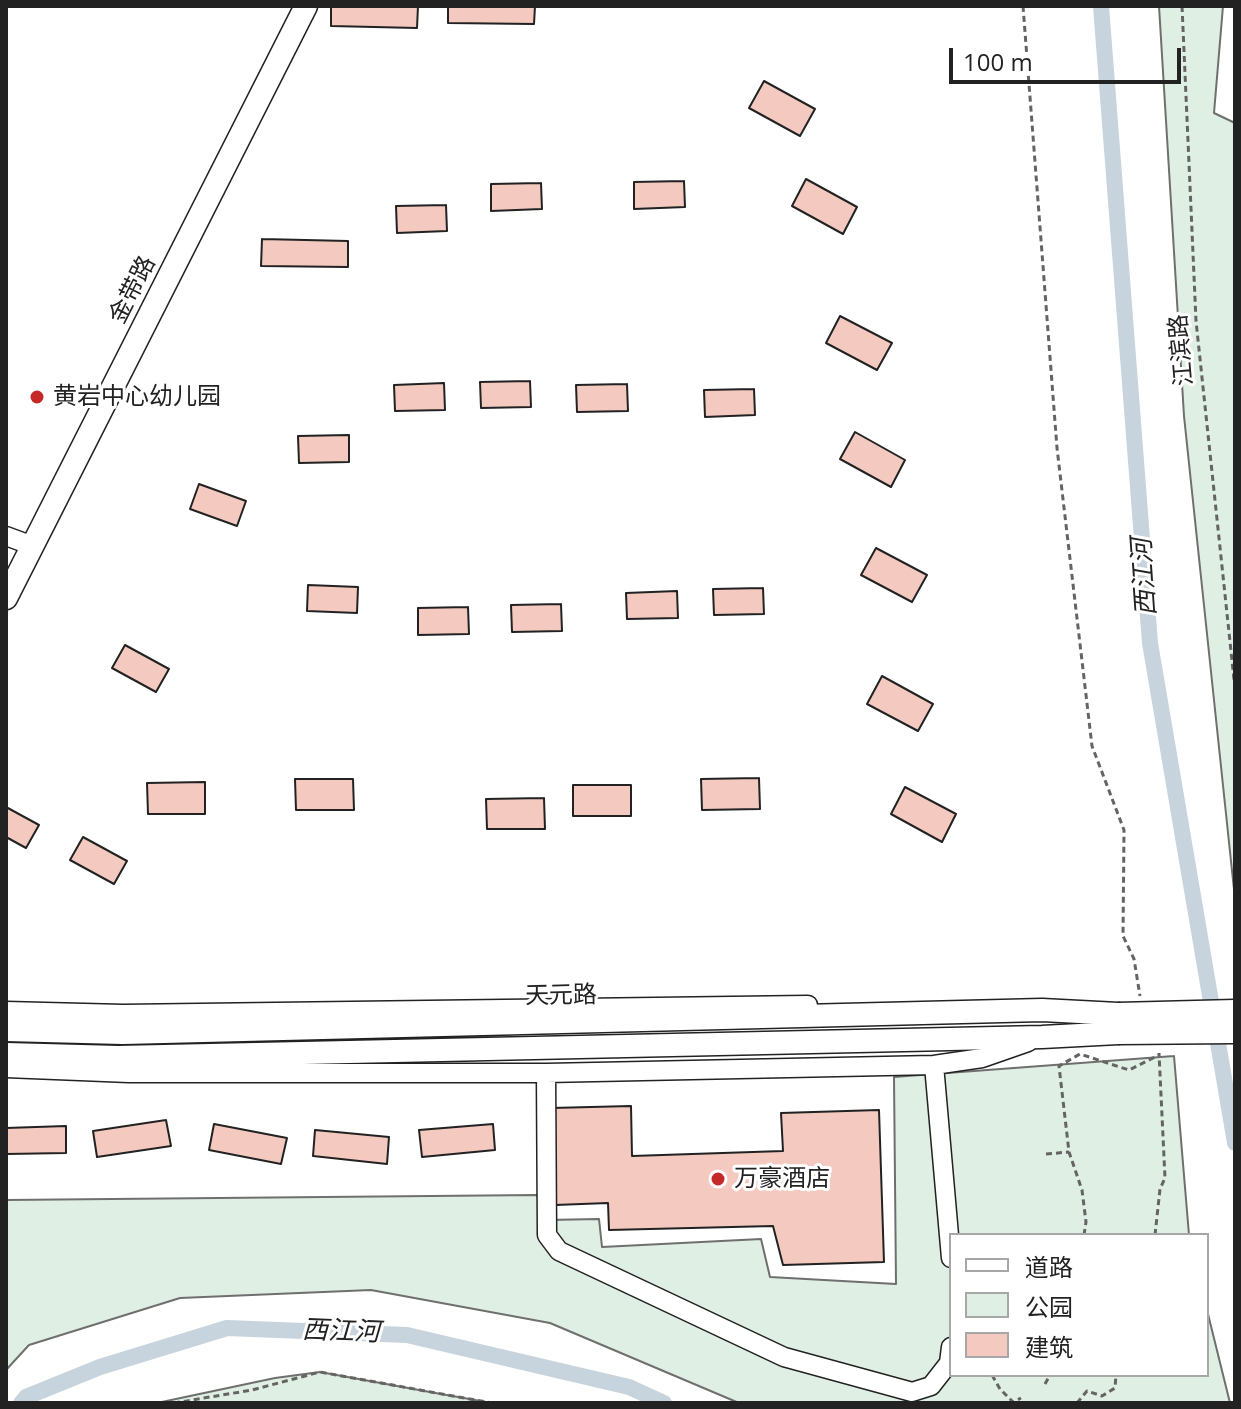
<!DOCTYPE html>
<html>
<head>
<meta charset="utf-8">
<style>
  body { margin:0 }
  #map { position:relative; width:1241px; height:1409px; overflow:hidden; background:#fff; font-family:"Open Sans","Noto Sans SC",sans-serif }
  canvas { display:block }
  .frame { position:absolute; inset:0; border:8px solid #222; pointer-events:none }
  .legend { position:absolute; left:949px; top:1233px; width:260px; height:144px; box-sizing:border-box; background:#fff; border:2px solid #a7a7a7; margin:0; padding:10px 14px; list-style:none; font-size:24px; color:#222 }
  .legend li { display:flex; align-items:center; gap:16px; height:40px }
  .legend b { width:40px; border:2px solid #a7a7a7 }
  .scale { position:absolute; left:949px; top:48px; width:232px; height:36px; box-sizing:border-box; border:4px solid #222; border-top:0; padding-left:10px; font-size:24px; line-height:28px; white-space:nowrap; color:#222; -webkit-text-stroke:6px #fff; paint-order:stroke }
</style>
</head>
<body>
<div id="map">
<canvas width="1241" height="1409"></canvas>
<div class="frame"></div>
<ul class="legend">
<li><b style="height:10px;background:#fff"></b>道路</li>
<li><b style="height:22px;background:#e0efe3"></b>公园</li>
<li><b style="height:22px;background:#f3c9c0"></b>建筑</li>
</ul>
<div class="scale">100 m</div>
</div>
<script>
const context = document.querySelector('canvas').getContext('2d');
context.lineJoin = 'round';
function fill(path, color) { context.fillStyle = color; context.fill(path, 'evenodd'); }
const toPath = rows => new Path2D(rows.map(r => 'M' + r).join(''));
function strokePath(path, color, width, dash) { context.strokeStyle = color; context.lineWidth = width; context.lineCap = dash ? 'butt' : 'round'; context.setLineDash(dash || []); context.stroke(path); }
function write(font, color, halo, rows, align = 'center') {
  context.font = font + ' "Open Sans","Noto Sans SC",sans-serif'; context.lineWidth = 6; context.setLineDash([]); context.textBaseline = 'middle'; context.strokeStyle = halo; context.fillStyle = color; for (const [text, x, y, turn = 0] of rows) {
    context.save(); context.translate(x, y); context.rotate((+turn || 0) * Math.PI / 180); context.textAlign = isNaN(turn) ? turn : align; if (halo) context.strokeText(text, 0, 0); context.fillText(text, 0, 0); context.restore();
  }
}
const green = toPath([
  [1159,6,1223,6,1214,113,1235,123,1235,899,1184,416,1159,6],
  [1174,1056,1189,1235,951,1235,951,1375,1207,1375,1207,1310,1230,1403,739,1403,550,1323,371,1290,180,1298,29,1345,6,1370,6,1200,537,1195,546,1220,599,1219,602,1247,761,1239,770,1277,896,1284,894,1077,1174,1056],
  [320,1372,441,1394,492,1403,157,1403,275,1378,320,1372]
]);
fill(green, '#e0efe3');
strokePath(green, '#6f6f6f', 2);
strokePath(toPath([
  [1101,6,1150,643,1235,1143],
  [21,1403,26,1397,100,1367,227,1328,407,1335,629,1387,664,1403]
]), '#c7d3dd', 16);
const building = toPath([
  [331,6,418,6,417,28,331,26,331,6],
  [448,6,535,6,534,24,448,23,448,6],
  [764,81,815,109,800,136,749,108,764,81],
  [806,179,857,207,843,234,792,206,806,179],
  [684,181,685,207,634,209,634,182,684,181],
  [541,183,542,209,491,211,491,184,541,183],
  [446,205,447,231,397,233,396,206,446,205],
  [262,239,348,241,348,267,261,266,262,239],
  [840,316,892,343,877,370,826,343,840,316],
  [530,381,531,407,481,408,480,382,530,381],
  [444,383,445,410,395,411,394,385,444,383],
  [627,384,628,411,577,412,576,385,627,384],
  [754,389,755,415,705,417,704,390,754,389],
  [855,432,905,460,891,487,840,459,855,432],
  [349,435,349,462,299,463,298,436,349,435],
  [199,484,246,501,237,526,190,509,199,484],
  [876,548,927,575,912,602,861,575,876,548],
  [308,585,358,587,357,613,307,611,308,585],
  [763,588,764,614,714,615,713,589,763,588],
  [677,591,678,618,627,619,626,593,677,591],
  [561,604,562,631,512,632,511,605,561,604],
  [468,607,469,634,418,635,418,608,468,607],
  [125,645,169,669,156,692,112,668,125,645],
  [882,676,933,704,918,731,867,704,882,676],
  [759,778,760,809,702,810,701,779,759,778],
  [295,779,353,779,354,810,296,810,295,779],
  [205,782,205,814,148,814,147,783,205,782],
  [573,785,631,785,631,816,573,816,573,785],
  [905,787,956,814,942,842,891,814,905,787],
  [544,798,545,829,487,829,486,799,544,798],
  [6,807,39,825,26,848,6,837,6,807],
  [83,837,127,861,114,884,70,860,83,837],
  [631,1106,632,1156,783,1151,781,1113,879,1110,884,1262,783,1265,773,1226,609,1230,608,1203,555,1205,551,1108,631,1106],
  [166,1120,171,1146,97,1157,93,1131,166,1120],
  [214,1124,287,1138,281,1164,209,1150,214,1124],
  [493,1124,495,1150,422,1157,419,1130,493,1124],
  [66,1126,66,1153,6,1154,6,1128,66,1126],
  [315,1130,389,1137,387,1164,313,1156,315,1130]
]);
fill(building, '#f3c9c0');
strokePath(building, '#222', 2);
const minor = toPath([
  [6,536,33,546],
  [6,1011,123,1014,808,1005],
  [934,1065,951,1258],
  [6,1068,129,1073,546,1073,934,1065,982,1058,1028,1042],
  [546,1073,547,1235,559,1251,784,1357,912,1392,931,1386,949,1363,951,1347]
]);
const major = toPath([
  [6,598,306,6],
  [6,1030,123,1033,1042,1010,1118,1014],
  [6,1054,118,1057,1042,1037,1118,1033]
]);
strokePath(minor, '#222', 21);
strokePath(major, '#222', 25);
strokePath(toPath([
  [1023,6,1057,448,1092,746,1124,830,1123,936,1134,959,1140,996],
  [1182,6,1196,321,1235,689],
  [1046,1154,1069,1152],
  [1084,1235,1086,1222,1082,1190,1069,1152,1059,1066,1080,1054,1129,1070,1159,1055],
  [1155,1235,1160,1189,1165,1178,1159,1053],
  [992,1375,1000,1389,1013,1402,1021,1398],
  [1045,1384,1050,1375],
  [174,1403,252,1390,320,1372,492,1403],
  [1077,1403,1087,1391,1102,1396,1115,1388,1116,1375]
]), '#646464', 3, [6, 4]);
strokePath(minor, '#fff', 18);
strokePath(major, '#fff', 22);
const majorBridge = toPath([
  [1118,1014,1235,1011],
  [1118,1033,1235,1032]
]);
strokePath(majorBridge, '#222', 25, []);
strokePath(majorBridge, '#fff', 22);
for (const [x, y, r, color] of [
  [37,397,8,"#c62828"],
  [718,1179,8,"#c62828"]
]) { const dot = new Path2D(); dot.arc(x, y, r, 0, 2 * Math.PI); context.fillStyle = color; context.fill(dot); strokePath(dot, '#fff', 3); }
write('24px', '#222', '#fff', [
  ["金带路",133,290,-63],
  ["江滨路",1182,350,-95],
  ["天元路",561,996,-1]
]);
write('24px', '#222', '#fff', [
  ["黄岩中心幼儿园",53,397],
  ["万豪酒店",734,1179]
], 'left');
write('italic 26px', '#222', '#fff', [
  ["西江河",1145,577,-94],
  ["西江河",341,1332,2]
]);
</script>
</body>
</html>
